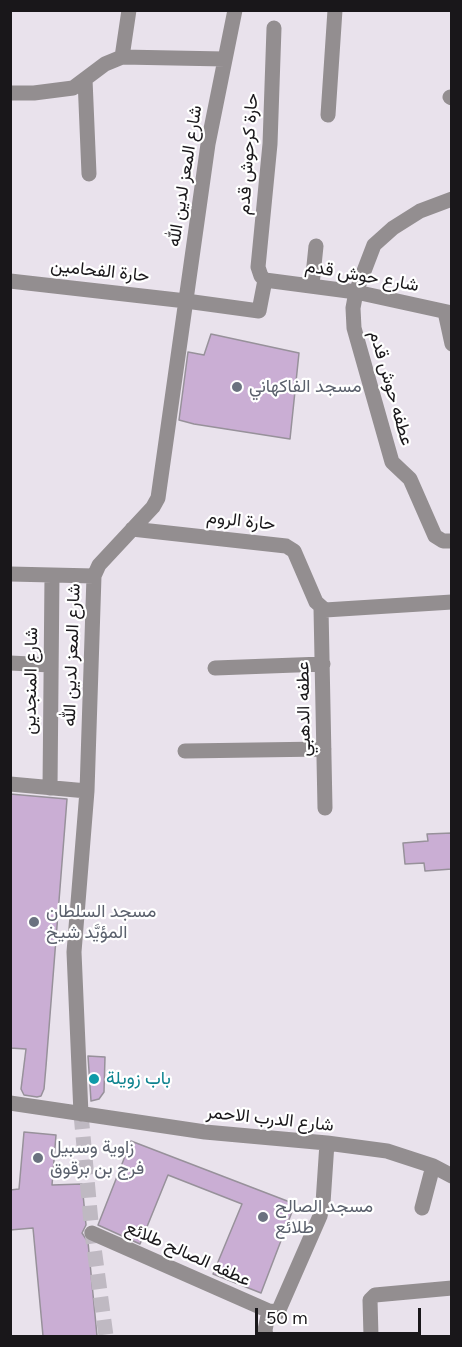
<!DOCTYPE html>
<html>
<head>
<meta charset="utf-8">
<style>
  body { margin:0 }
  #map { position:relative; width:462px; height:1347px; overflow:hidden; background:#e9e2ec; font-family:Figtree,sans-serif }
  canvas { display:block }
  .frame { position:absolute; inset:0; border:12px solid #19171a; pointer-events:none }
  .scale { position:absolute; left:255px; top:1308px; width:166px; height:27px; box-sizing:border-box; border:3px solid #19171a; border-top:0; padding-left:8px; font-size:18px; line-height:21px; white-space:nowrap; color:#19171a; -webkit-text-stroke:4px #fff; paint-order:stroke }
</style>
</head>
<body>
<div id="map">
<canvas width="462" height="1347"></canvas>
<div class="frame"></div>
<div class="scale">50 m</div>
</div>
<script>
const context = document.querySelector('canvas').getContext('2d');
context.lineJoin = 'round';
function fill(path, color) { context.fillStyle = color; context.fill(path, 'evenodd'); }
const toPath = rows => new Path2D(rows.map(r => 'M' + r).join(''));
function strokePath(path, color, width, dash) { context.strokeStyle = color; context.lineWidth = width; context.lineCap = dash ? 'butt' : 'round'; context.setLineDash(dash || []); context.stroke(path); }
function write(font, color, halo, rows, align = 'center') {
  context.font = font + ' Figtree,Vazirmatn,sans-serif'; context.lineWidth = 4.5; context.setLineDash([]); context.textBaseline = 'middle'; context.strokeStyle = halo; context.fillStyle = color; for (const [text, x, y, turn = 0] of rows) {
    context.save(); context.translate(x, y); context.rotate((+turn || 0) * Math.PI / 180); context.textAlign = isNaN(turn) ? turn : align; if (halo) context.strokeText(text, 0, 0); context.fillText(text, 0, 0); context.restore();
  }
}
const building = toPath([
  [211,334,299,353,290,439,194,424,179,420,188,352,204,355,211,334],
  [10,794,67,799,46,1066,44,1089,41,1096,37,1097,24,1095,21,1089,26,1049,10,1048,10,794],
  [452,833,452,869,425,871,424,863,405,864,403,843,428,841,427,834,452,833],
  [88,1056,105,1057,104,1092,99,1099,91,1101,88,1056],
  [24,1132,56,1135,52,1185,82,1184,86,1225,82,1233,88,1242,97,1336,43,1336,33,1228,10,1230,10,1190,19,1189,24,1132],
  [131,1141,295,1204,261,1293,213,1274,242,1204,168,1175,140,1244,98,1225,131,1141]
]);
fill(building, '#caaed4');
strokePath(building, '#97919a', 1.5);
strokePath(toPath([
  [81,1114,92,1233,106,1336]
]), '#bfb9c2', 15, [15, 8]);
strokePath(toPath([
  [122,57,129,10],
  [85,79,89,174],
  [10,93,34,93,73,88,105,64,122,57,225,59],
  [450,97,452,98],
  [328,115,335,10],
  [452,199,420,211,393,228,374,245,356,292,353,308,354,328,392,462,410,479,435,536,443,541,452,541],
  [265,280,261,276,258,267,270,144,274,28],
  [265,280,356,292,452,313],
  [10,281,186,301,259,311,265,280],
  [312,285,316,246],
  [445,312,452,344],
  [132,529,286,546,294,551,316,602,325,610,452,602],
  [10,574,94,576],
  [321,608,325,808],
  [10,663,51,665],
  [215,668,323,664],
  [185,751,324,749],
  [10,784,87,791],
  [50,788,52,575],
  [10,1103,205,1132,327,1143,387,1151,433,1166,452,1176],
  [81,1114,74,952,87,791,94,576,99,565,153,507,158,498,208,144,235,10],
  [422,1208,433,1166],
  [92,1233,269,1311,278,1312,320,1216,323,1203,327,1143],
  [266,1336,265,1330,269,1311],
  [371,1336,370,1300,375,1295,452,1288]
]), '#938e90', 15);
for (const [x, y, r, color] of [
  [237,387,6,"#6b7280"],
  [34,922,6,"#6b7280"],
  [94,1079,6,"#0f9aa8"],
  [38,1158,6,"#6b7280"],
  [263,1217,6,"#6b7280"]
]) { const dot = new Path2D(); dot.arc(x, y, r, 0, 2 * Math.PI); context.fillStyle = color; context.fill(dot); strokePath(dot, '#fff', 2); }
write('18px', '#19171a', '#fff', [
  ["حارة كرحوش قدم",248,154,-86],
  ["شارع المعز لدين الله",185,176,-81],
  ["حارة الفحامين",100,271,6],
  ["شارع حوش قدم",362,276,10],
  ["عطفه حوش قدم",391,388,74],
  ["حارة الروم",241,521,6],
  ["شارع المعز لدين الله",72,655,-88],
  ["شارع المنجدين",31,681,-89],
  ["عطفه الدهبي",304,709,-91],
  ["شارع الدرب الاحمر",270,1119,6],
  ["عطفه الصالح طلائع",188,1254,24]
]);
write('18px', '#5b616d', '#fff', [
  ["مسجد الفاكهاني",249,387],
  ["مسجد السلطان",46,912],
  ["المؤيَّد شيخ",46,933],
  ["زاوية وسبيل",50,1148],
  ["فرج بن برقوق",50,1169],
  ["مسجد الصالح",275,1207],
  ["طلائع",275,1228]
], 'left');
write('18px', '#0d838f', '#fff', [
  ["باب زويلة",106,1079]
], 'left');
</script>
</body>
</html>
